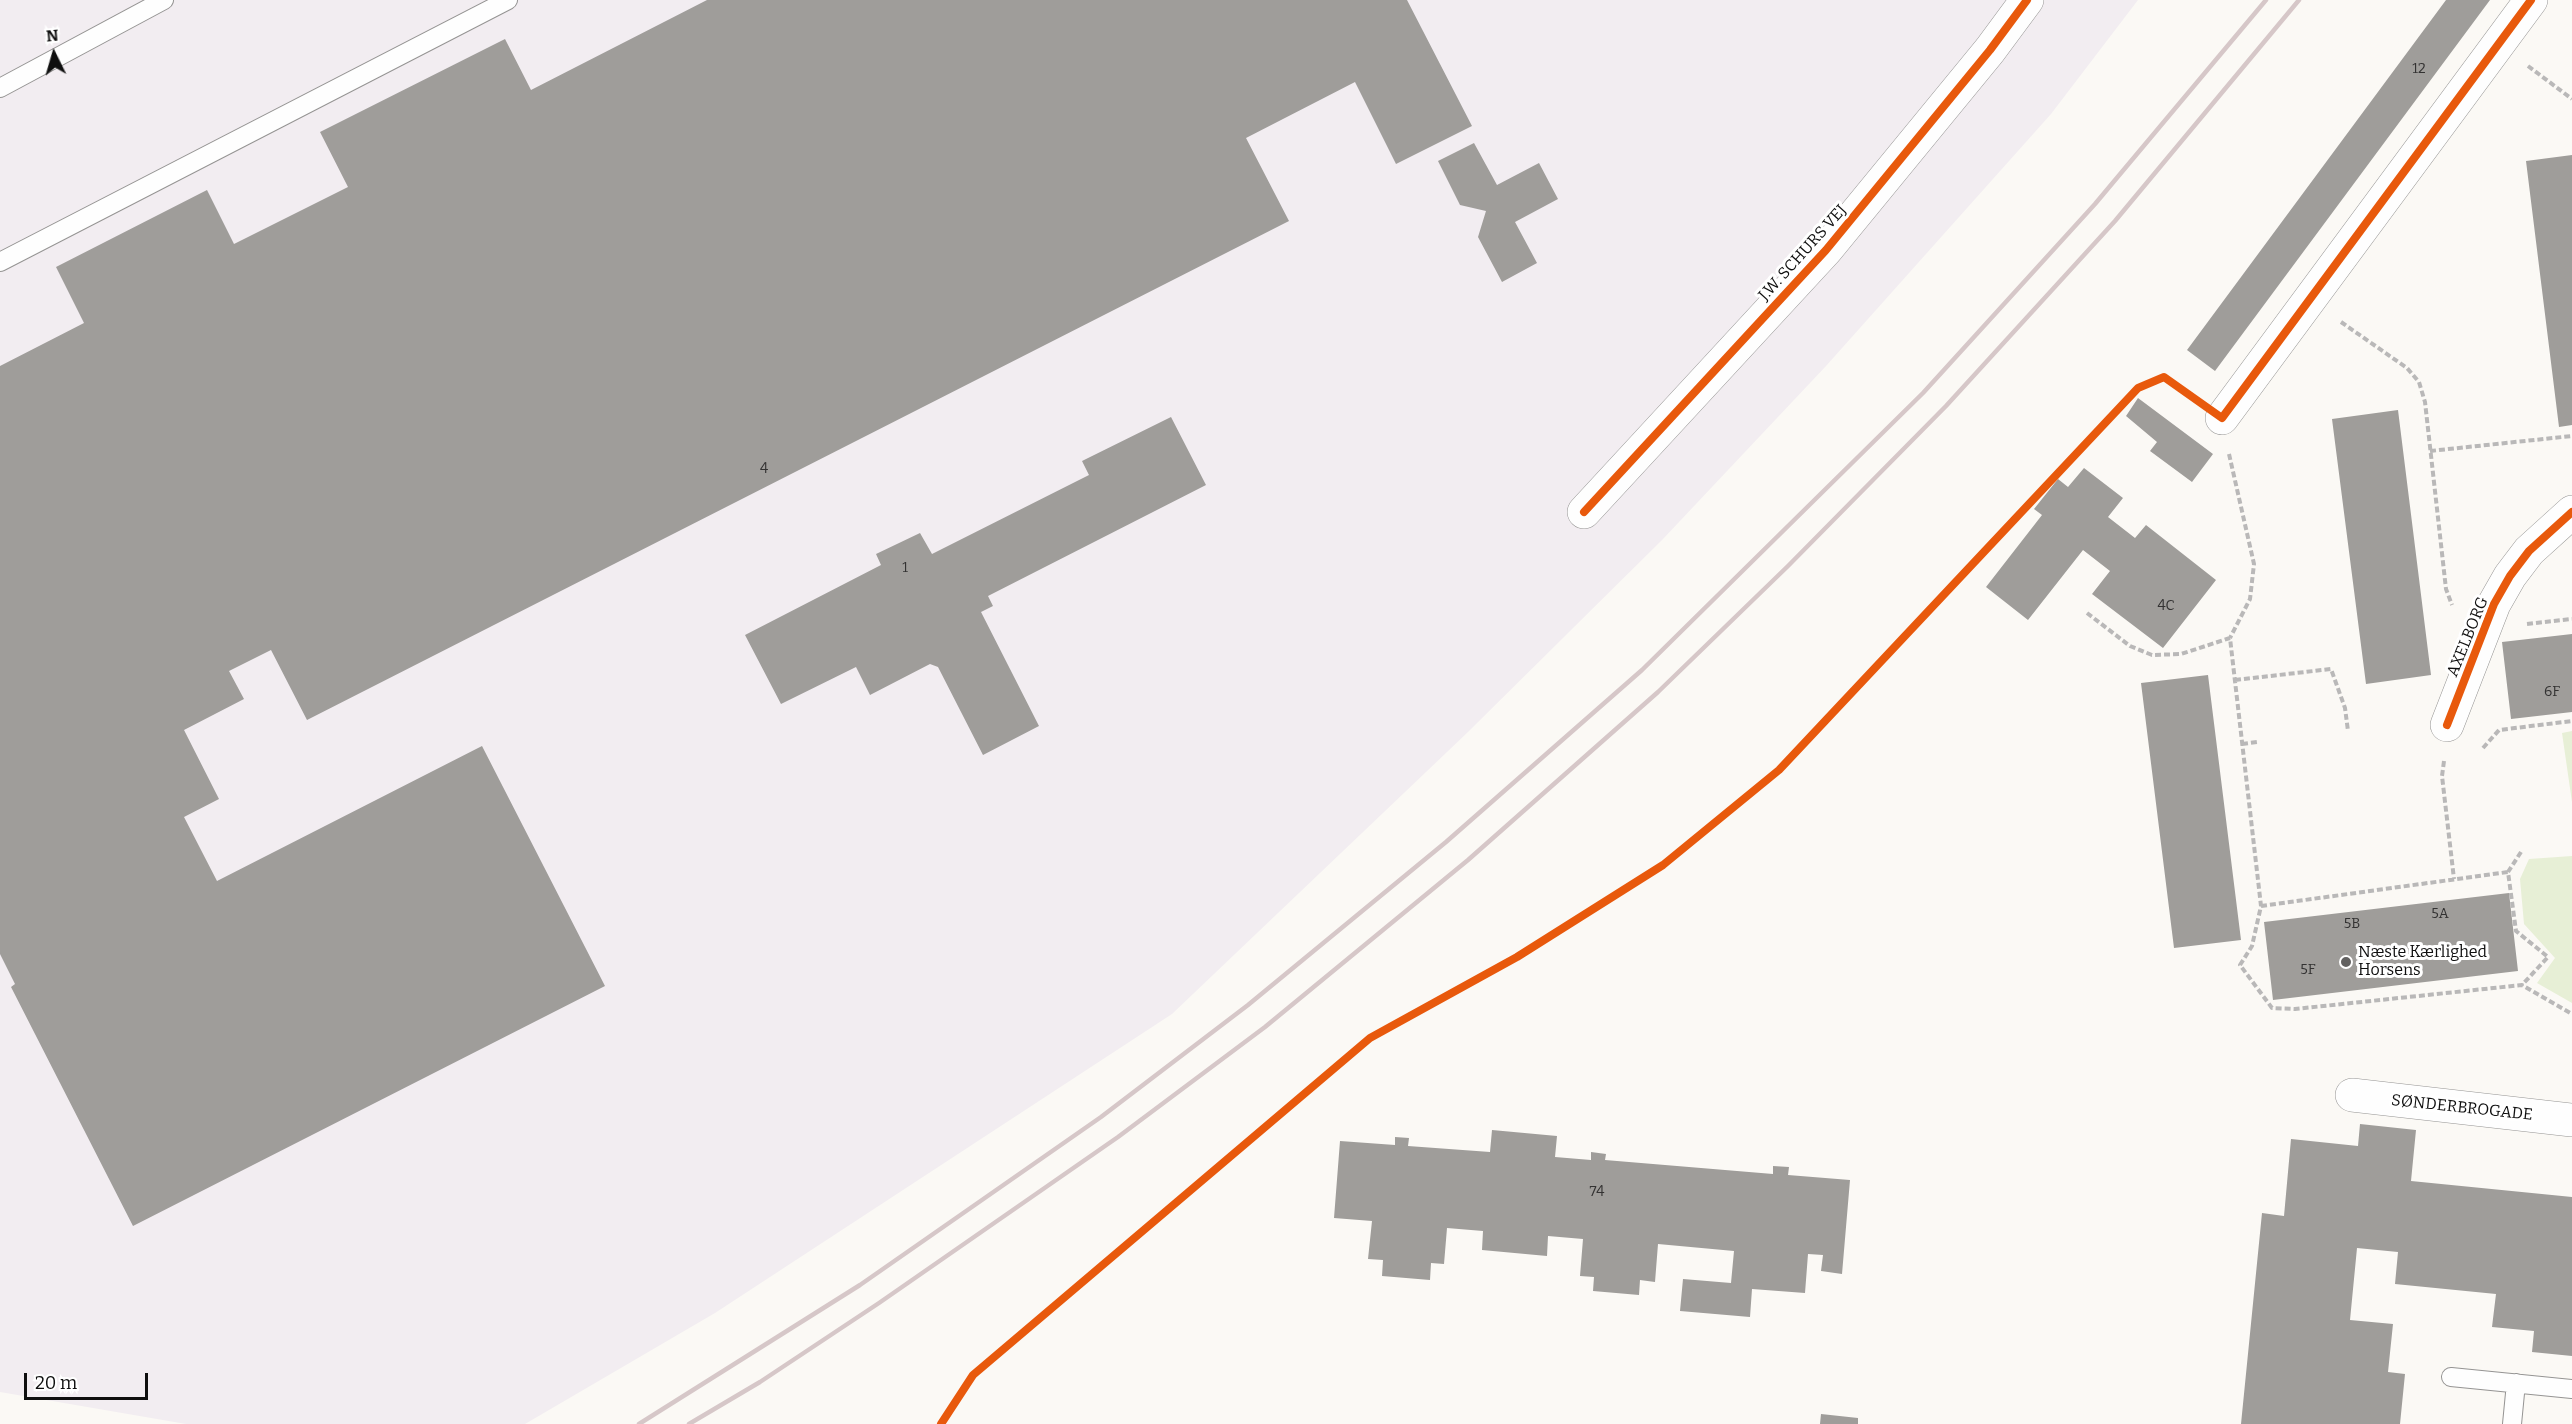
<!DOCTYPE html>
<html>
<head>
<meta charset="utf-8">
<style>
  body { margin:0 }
  #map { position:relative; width:2572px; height:1424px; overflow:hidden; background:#fbf9f5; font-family:Bitter,serif }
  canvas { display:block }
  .north { position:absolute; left:24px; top:24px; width:60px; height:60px; -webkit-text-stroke:4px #fff; paint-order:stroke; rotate:355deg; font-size:16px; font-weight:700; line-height:24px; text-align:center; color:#0f0f0f }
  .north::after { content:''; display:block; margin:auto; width:21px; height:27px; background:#0f0f0f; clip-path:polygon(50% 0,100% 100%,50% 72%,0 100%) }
  .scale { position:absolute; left:24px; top:1373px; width:124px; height:27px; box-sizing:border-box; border:3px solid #0f0f0f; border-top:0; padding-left:8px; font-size:18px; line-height:21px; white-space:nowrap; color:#0f0f0f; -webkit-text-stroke:4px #fff; paint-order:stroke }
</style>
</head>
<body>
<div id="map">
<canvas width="2572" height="1424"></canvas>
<div class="north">N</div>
<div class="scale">20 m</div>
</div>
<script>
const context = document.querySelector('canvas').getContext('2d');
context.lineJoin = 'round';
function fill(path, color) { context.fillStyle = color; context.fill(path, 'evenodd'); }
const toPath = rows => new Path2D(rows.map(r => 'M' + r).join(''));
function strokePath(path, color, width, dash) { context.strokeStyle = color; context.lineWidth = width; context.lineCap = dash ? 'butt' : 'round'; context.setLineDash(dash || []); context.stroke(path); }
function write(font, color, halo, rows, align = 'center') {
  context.font = font + ' Bitter,serif'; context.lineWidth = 6; context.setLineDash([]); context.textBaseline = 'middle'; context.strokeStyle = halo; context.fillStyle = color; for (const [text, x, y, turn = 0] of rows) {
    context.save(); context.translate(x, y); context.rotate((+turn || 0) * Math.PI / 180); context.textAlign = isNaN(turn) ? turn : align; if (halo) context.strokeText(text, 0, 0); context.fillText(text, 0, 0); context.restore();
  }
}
fill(toPath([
  [0,0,2138,0,2051,114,1826,366,1663,539,1468,732,1172,1014,715,1313,525,1424,186,1424,0,1392]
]), '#f2edf1');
fill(toPath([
  [2572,731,2572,802,2562,733],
  [2572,856,2572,1003,2537,983,2555,958,2524,924,2520,879,2529,859]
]), '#e7efd6');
fill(toPath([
  [707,0,1407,0,1472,126,1396,164,1355,82,1246,138,1289,221,307,720,271,650,229,671,244,699,184,730,219,799,184,817,217,881,482,746,605,986,133,1226,11,987,15,984,0,954,0,366,84,323,56,267,207,190,234,244,348,187,320,132,505,39,531,90],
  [2446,0,2490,0,2215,371,2187,350],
  [1474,143,1497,185,1539,163,1558,199,1515,222,1537,263,1502,282,1478,237,1486,211,1460,205,1438,161],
  [2572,155,2572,425,2559,427,2526,161],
  [2138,398,2213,454,2192,482,2150,451,2157,442,2126,416],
  [2398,410,2431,675,2366,684,2332,419],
  [1171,417,1206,485,988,596,993,606,981,612,1039,726,983,755,938,667,930,664,870,695,856,667,781,704,745,635,881,565,876,554,920,533,932,554,1089,475,1082,461],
  [2084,468,2123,498,2108,517,2135,538,2146,525,2216,580,2163,648,2092,594,2110,571,2083,550,2028,620,1986,587,2042,515,2034,509,2058,479,2068,487],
  [2572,634,2572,712,2511,719,2502,642],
  [2208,675,2241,940,2174,948,2141,683],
  [2509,893,2518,971,2273,1000,2264,922],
  [2360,1124,2416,1130,2411,1181,2572,1197,2572,1356,2532,1352,2534,1331,2492,1327,2496,1294,2395,1284,2398,1252,2357,1248,2350,1320,2393,1324,2388,1372,2405,1374,2400,1424,2241,1424,2262,1213,2284,1216,2291,1139,2358,1146],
  [1492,1130,1557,1136,1555,1157,1591,1160,1591,1152,1606,1154,1605,1160,1773,1174,1773,1166,1789,1167,1788,1175,1850,1180,1842,1274,1821,1271,1823,1255,1808,1254,1805,1293,1752,1289,1750,1317,1680,1311,1683,1279,1731,1283,1734,1251,1658,1244,1655,1282,1640,1280,1639,1295,1593,1291,1594,1277,1580,1276,1583,1239,1548,1236,1547,1256,1482,1250,1483,1231,1447,1228,1444,1264,1431,1263,1430,1280,1382,1276,1383,1260,1368,1259,1372,1221,1334,1218,1340,1141,1395,1145,1395,1137,1409,1138,1408,1146,1490,1152],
  [1821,1414,1858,1418,1858,1424,1820,1424]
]), '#9f9d9a');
const service = toPath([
  [0,88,164,0],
  [0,262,508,0],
  [2451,1377,2572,1389],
  [2512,1424,2516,1383]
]);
const minor = toPath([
  [2222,418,2531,0],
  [1584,512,1826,250,1990,50,2027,0],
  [2447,725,2494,604,2510,576,2529,551,2572,512],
  [2352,1095,2572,1120]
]);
strokePath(service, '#959493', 20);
strokePath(minor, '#959493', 34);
strokePath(toPath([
  [2528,66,2572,99],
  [2341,322,2407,368,2419,382,2425,402,2446,589,2452,605],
  [2430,451,2572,436],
  [2229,454,2254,564,2250,599,2230,638],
  [2087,613,2130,646,2152,655,2181,654,2230,638,2261,906,2252,946,2240,965,2272,1008,2295,1009,2522,985,2572,1014],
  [2527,624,2572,619],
  [2235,680,2331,669,2345,708,2348,731],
  [2242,744,2257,742],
  [2483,748,2499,730,2572,721],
  [2444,761,2442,776,2454,879],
  [2521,852,2508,872,2516,931,2548,957,2522,985],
  [2261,906,2508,872]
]), '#b9b8b8', 4, [6, 3]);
strokePath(service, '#fefefe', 18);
strokePath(minor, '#fefefe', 33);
strokePath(toPath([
  [639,1424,860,1285,1101,1117,1248,1005,1446,842,1642,670,1923,393,2095,204,2266,0],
  [689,1424,760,1382,879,1303,1118,1137,1265,1027,1468,860,1658,692,1788,566,1946,406,2115,221,2299,0]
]), '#d6c7c8', 4.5);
strokePath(toPath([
  [1584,512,1826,250,1990,50,2027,0],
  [2447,725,2494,604,2510,576,2529,551,2572,512],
  [941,1424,973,1375,1370,1038,1517,957,1663,865,1779,770,2138,388,2164,377,2222,418,2531,0]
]), '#e8590c', 8);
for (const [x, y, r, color] of [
  [2346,962,6,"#626160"]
]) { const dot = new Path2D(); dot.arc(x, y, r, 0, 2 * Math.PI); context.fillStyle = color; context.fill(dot); strokePath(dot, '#fff', 2); }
write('14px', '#333232', null, [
  ["12",2419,69],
  ["4",764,469],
  ["1",905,568],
  ["4C",2166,606],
  ["6F",2552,692],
  ["5A",2440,914],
  ["5B",2352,924],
  ["5F",2308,970],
  ["74",1597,1192]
]);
write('16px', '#0f0f0f', '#fff', [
  ["J.W. SCHURS VEJ",1803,253,-48],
  ["AXELBORG",2468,637,-68],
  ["SØNDERBROGADE",2462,1108,6]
]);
write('16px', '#0f0f0f', '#fff', [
  ["Næste Kærlighed",2358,953],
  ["Horsens",2358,971]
], 'left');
</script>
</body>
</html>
